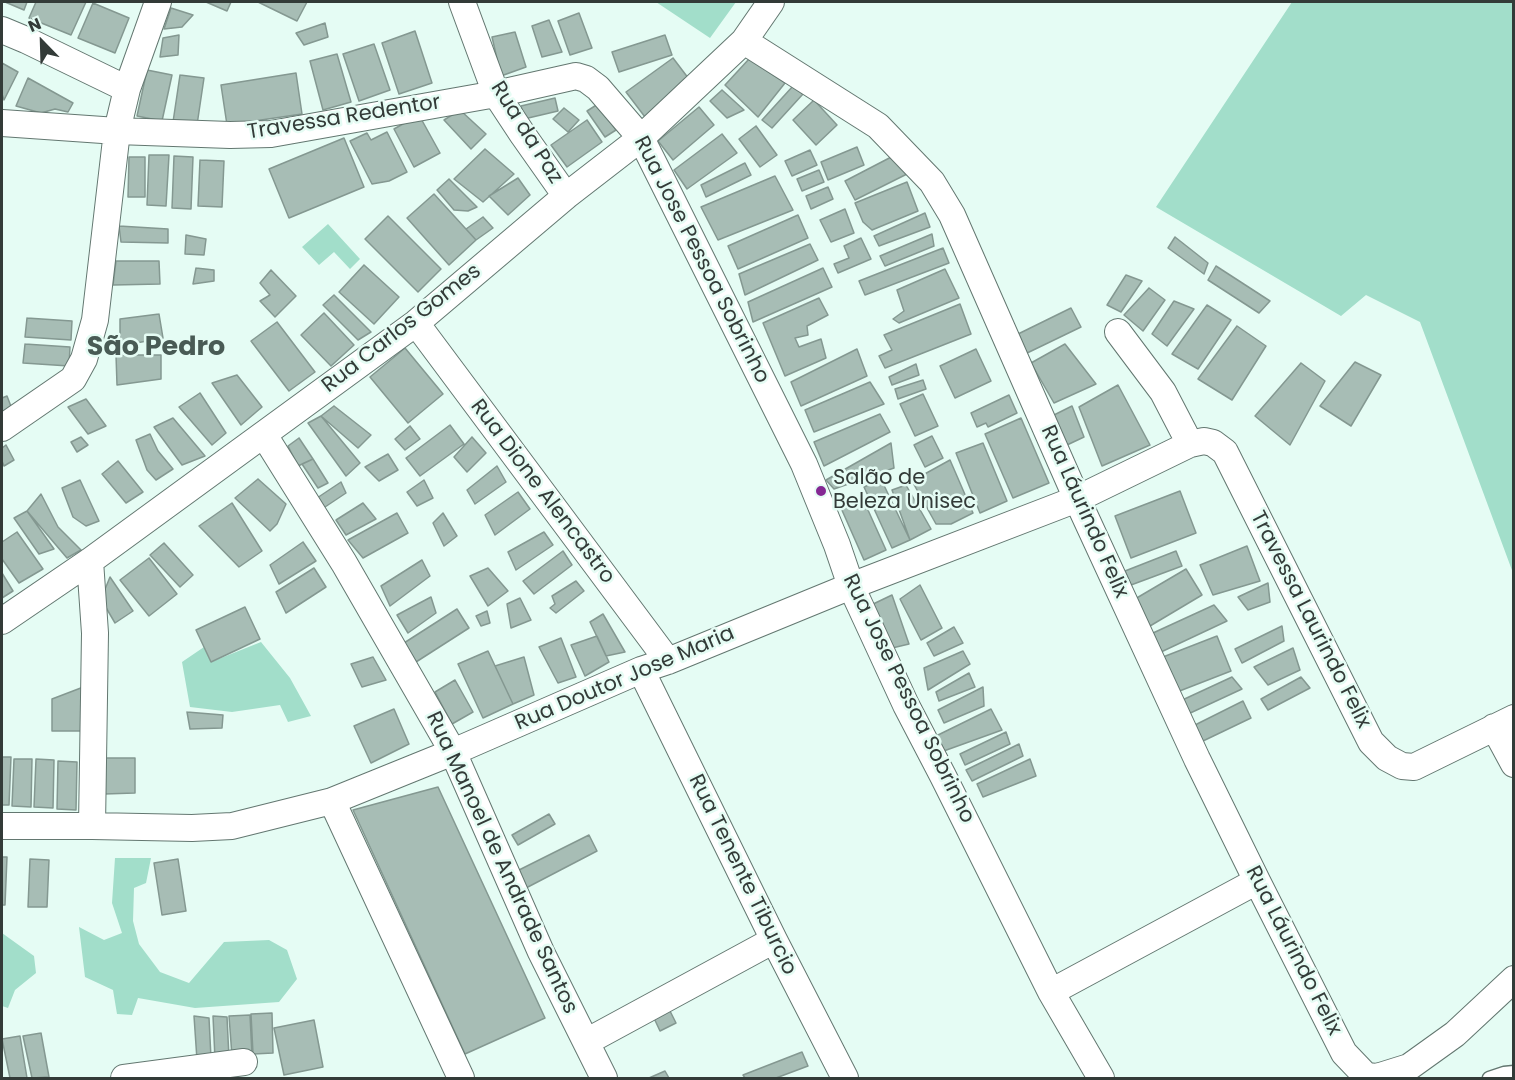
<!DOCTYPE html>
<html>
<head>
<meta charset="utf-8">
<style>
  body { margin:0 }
  #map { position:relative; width:1515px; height:1080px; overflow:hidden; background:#e5fcf4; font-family:Poppins,sans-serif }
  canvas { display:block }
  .frame { position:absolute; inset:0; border:3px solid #333b38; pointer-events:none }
  .north { position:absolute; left:12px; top:12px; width:60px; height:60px; -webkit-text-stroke:4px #e5fcf4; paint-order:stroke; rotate:337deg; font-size:16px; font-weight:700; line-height:24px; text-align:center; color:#333b38 }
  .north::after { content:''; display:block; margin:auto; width:21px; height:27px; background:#333b38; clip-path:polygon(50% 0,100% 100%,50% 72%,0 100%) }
</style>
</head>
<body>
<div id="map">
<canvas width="1515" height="1080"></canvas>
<div class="frame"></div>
<div class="north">N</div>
</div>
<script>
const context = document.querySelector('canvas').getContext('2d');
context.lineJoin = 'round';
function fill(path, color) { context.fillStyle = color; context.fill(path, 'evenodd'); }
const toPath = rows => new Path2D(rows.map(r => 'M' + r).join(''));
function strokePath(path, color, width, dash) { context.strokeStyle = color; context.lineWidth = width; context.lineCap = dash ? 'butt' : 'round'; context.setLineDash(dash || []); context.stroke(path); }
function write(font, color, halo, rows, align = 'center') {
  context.font = font + ' Poppins,sans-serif'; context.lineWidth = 5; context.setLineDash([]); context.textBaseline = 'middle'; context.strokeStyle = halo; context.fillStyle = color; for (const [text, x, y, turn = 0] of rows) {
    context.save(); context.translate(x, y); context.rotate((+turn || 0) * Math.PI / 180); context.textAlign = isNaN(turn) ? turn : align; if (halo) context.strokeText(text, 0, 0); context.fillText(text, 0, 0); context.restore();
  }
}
fill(toPath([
  [656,2,736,2,710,38],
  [1292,2,1513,2,1513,573,1420,322,1366,295,1341,316,1156,207],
  [328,224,360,259,350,269,334,252,319,265,302,247],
  [261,642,290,678,311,716,288,722,280,705,232,712,190,707,182,662,204,647,211,662],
  [115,858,151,858,146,883,134,888,133,921,139,944,160,972,189,983,224,942,269,940,287,950,297,979,279,1002,195,1008,138,998,132,1015,117,1014,113,990,85,977,79,927,104,940,122,933,112,903],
  [2,933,34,956,36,973,15,990,8,1008,2,1006]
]), '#a2deca');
const building = toPath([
  [5,2,27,2,24,10,5,2],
  [36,2,86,2,71,35,29,18,36,2],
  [206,2,231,2,227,11,206,2],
  [258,2,307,2,297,21,258,2],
  [93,3,129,18,115,53,78,38,93,3],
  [171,8,193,15,182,27,164,29,171,8],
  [579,13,592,48,570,55,558,21,579,13],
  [549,20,562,52,542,57,532,26,549,20],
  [325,23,328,37,304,45,296,33,325,23],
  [415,31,432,83,399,94,382,43,415,31],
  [515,32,526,67,501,76,492,37,515,32],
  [179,35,178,55,160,57,163,38,179,35],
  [665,35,672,55,619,72,612,52,665,35],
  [374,44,390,90,359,101,343,54,374,44],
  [337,54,351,102,323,110,310,61,337,54],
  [673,58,692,83,645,117,626,92,673,58],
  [749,59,785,83,758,117,725,85,749,59],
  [2,63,18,72,4,100,2,94,2,63],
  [147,70,172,75,162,121,137,116,147,70],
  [296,73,302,114,227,125,221,85,296,73],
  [180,75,204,78,197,125,173,122,180,75],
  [28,78,73,103,68,112,55,109,41,113,16,106,28,78],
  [793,86,803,94,772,128,762,120,793,86],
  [722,90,744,110,727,118,710,101,722,90],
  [555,98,558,111,524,119,521,106,555,98],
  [814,100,837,125,816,145,793,120,814,100],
  [598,104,616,130,605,137,587,111,598,104],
  [699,107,714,125,673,160,658,141,699,107],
  [564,108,579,120,568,132,553,119,564,108],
  [460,110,486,134,471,149,444,120,460,110],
  [419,115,440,153,414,167,394,129,419,115],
  [587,120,602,142,567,167,551,145,587,120],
  [756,126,777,155,760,167,739,139,756,126],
  [387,132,407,172,389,181,372,184,350,141,367,133,371,140,387,132],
  [722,134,737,153,687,189,674,170,722,134],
  [344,138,364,187,289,218,269,169,344,138],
  [857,147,864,165,828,180,821,162,857,147],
  [485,149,514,174,483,202,454,179,485,149],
  [810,150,817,165,792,176,785,161,810,150],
  [897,154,907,174,855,200,845,181,897,154],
  [149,155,169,155,166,206,147,205,149,155],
  [174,156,193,157,191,209,172,208,174,156],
  [129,157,145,157,145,197,128,197,129,157],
  [200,160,224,161,222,207,198,206,200,160],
  [745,163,751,175,706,197,701,185,745,163],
  [819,170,824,182,802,191,797,179,819,170],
  [775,176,793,210,718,240,701,207,775,176],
  [518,178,530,195,508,215,489,196,518,178],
  [449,179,477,207,468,211,454,210,437,190,449,179],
  [907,182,918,211,872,230,863,222,855,203,907,182],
  [828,187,833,199,811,209,806,196,828,187],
  [434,194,476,240,449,265,407,218,434,194],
  [845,209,854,233,831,242,820,220,845,209],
  [925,213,930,227,879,246,874,236,925,213],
  [798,215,808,238,738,269,728,246,798,215],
  [388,216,441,269,418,292,365,239,388,216],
  [483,217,493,228,476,240,466,229,483,217],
  [119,226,168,229,168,243,121,242,119,226],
  [932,234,934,246,885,266,880,256,932,234],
  [186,235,206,239,204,255,185,254,186,235],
  [1175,237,1208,263,1204,274,1168,248,1175,237],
  [861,238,871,259,838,273,834,264,849,258,844,246,861,238],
  [810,244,818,260,745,295,739,274,810,244],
  [943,248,949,263,865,295,859,281,943,248],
  [116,261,159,261,160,284,113,285,116,261],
  [364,265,399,297,374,324,339,292,364,265],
  [1216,266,1270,301,1259,313,1208,280,1216,266],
  [196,268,214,270,214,281,193,284,196,268],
  [823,268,832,287,753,322,748,302,823,268],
  [945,269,959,298,899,323,893,319,904,311,897,290,945,269],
  [271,270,296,296,275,317,260,301,270,295,260,283,271,270],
  [1126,275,1142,281,1121,312,1107,305,1126,275],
  [1149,288,1165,300,1143,331,1124,315,1149,288],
  [334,295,371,332,358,340,323,305,334,295],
  [819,298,828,315,807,326,808,335,795,338,799,347,821,339,826,358,785,376,763,323,819,298],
  [1174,301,1194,309,1167,346,1152,334,1174,301],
  [960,304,971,334,885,368,879,356,892,350,884,335,960,304],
  [1207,305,1231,320,1198,369,1172,354,1207,305],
  [1071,308,1081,327,1023,355,1014,336,1071,308],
  [324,313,354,345,331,366,301,335,324,313],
  [159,314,163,338,120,346,120,319,159,314],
  [27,318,72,321,71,340,25,337,27,318],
  [277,322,315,372,289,391,251,341,277,322],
  [1237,326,1266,346,1232,400,1198,379,1237,326],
  [25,344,70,347,69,366,23,363,25,344],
  [1065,344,1096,384,1054,403,1031,363,1065,344],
  [405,348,443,394,408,423,370,377,405,348],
  [857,349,867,376,801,406,791,382,857,349],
  [976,349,991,381,955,398,940,366,976,349],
  [116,355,161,355,161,379,117,385,116,355],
  [1355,362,1381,375,1351,426,1320,406,1355,362],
  [1301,363,1325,381,1290,445,1255,416,1301,363],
  [916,364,919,375,892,385,889,377,916,364],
  [237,375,262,407,241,425,212,383,237,375],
  [923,380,926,389,898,399,895,389,923,380],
  [870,382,884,404,814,432,805,410,870,382],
  [1118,385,1150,445,1102,466,1079,407,1118,385],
  [200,393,226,433,212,445,179,407,200,393],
  [923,394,938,426,915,436,900,404,923,394],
  [1009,395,1017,413,988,427,986,423,977,427,971,413,1009,395],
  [7,396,12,409,2,413,2,398,7,396],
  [86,399,106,426,88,434,68,407,86,399],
  [334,406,371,435,358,448,321,416,334,406],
  [1072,406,1084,437,1067,445,1052,416,1072,406],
  [880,414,890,432,824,466,814,442,880,414],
  [321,416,360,463,346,476,308,423,321,416],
  [173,418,205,456,182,465,154,427,173,418],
  [1021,418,1049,483,1013,498,985,434,1021,418],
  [450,425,464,444,420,476,406,458,450,425],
  [410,426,420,439,405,450,395,439,410,426],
  [150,434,158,451,173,469,156,480,147,470,136,440,150,434],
  [932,436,943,458,925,467,914,445,932,436],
  [81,437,88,445,77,452,71,442,81,437],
  [472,437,486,453,467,472,454,457,472,437],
  [299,438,313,459,298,466,288,446,299,438],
  [891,443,894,468,834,489,826,480,891,443],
  [983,443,1007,501,980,513,956,453,983,443],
  [6,445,14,460,4,466,2,461,2,448,6,445],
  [388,454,398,470,379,481,365,467,388,454],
  [313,459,328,483,318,488,302,464,313,459],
  [950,460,973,513,951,524,936,524,912,481,950,460],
  [118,461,143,492,126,503,102,474,118,461],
  [497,466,506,482,475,504,467,490,497,466],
  [258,479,286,504,277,524,270,531,235,498,258,479],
  [881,479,910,540,892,548,864,487,881,479],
  [80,480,99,521,86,526,73,517,62,488,80,480],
  [424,480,433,498,417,506,407,492,424,480],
  [341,482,346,493,322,509,317,498,341,482],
  [906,485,931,529,910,540,892,490,906,485],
  [1180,491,1196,533,1131,558,1115,516,1180,491],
  [518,492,530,509,495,535,485,515,518,492],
  [41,494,58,527,81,550,67,558,27,511,41,494],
  [863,499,886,550,864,560,841,508,863,499],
  [232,503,262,551,239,567,199,526,232,503],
  [363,503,376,519,346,535,336,520,363,503],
  [27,511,54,549,39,554,14,518,27,511],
  [397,513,408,533,363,558,348,540,397,513],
  [443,513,457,536,444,546,433,523,443,513],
  [17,532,43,569,19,583,2,559,2,542,17,532],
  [544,532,553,545,516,570,508,552,544,532],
  [303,542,316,561,279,584,270,565,303,542],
  [164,543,193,575,180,587,150,555,164,543],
  [1247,546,1260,581,1213,595,1200,565,1247,546],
  [563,551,572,565,534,594,523,581,563,551],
  [1176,551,1182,566,1131,585,1125,571,1176,551],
  [149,558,177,594,149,616,120,580,149,558],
  [422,560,430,576,390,606,381,586,422,560],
  [314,568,326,587,286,613,276,592,314,568],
  [488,568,508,591,488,606,470,576,488,568],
  [1186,569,1202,595,1150,626,1135,599,1186,569],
  [2,573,13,591,2,598,2,573],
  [110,577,133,611,115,623,101,599,110,577],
  [576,581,584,591,556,613,550,608,555,604,552,596,576,581],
  [1268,583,1270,602,1248,610,1238,597,1268,583],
  [920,585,942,628,921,640,900,599,920,585],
  [892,595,909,644,888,649,869,606,892,595],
  [431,597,436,613,408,633,397,615,431,597],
  [520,598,531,620,511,628,507,604,520,598],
  [1214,605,1227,621,1161,652,1153,633,1214,605],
  [245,607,260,639,211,662,196,630,245,607],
  [457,609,469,628,416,662,404,643,457,609],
  [487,611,490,623,481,626,476,616,487,611],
  [603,614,625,652,606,656,590,622,603,614],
  [1282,626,1284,641,1242,663,1235,649,1282,626],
  [954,627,963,643,934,656,927,643,954,627],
  [597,636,609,662,585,676,571,645,597,636],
  [1217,636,1231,671,1177,692,1163,657,1217,636],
  [561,638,576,677,558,683,539,647,561,638],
  [1293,648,1300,670,1268,685,1254,667,1293,648],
  [488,651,513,704,483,718,458,664,488,651],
  [963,651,970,664,928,690,924,668,963,651],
  [373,657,386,680,362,687,351,664,373,657],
  [524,657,534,695,513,704,495,666,524,657],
  [969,673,975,687,939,701,936,692,969,673],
  [1232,677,1242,689,1186,715,1178,702,1232,677],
  [1301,677,1310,688,1268,710,1261,699,1301,677],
  [455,680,473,712,452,724,435,692,455,680],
  [86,686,85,731,52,731,52,699,86,686],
  [983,687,984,706,944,723,938,710,983,687],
  [1243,701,1251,718,1203,741,1193,726,1243,701],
  [394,709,409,744,371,763,354,726,394,709],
  [991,709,1002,730,941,752,936,736,991,709],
  [187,712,223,715,222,728,190,729,187,712],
  [1006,732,1010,744,965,765,960,754,1006,732],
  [1019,744,1023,756,972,781,966,770,1019,744],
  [2,757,11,757,9,805,2,805,2,757],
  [104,758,135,758,135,793,104,794,104,758],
  [14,759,32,759,31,807,12,806,14,759],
  [36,759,54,760,53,808,34,807,36,759],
  [1030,759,1036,776,983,797,977,784,1030,759],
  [58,761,77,762,76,810,57,809,58,761],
  [438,787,545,1018,465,1054,353,810,438,787],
  [549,814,555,824,518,845,512,835,549,814],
  [589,835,597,851,526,888,517,871,589,835],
  [2,857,7,857,5,905,2,905,2,857],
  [30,859,49,860,47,907,28,907,30,859],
  [178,859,186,911,162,915,154,863,178,859],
  [669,1009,676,1023,660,1031,653,1016,669,1009],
  [272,1013,273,1053,253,1054,251,1014,272,1013],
  [250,1015,252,1055,232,1056,229,1016,250,1015],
  [194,1016,209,1018,211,1058,197,1060,194,1016],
  [213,1016,227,1017,229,1058,215,1059,213,1016],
  [314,1020,323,1067,284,1075,274,1028,314,1020],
  [41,1033,49,1077,32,1078,23,1036,41,1033],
  [20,1036,27,1078,10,1078,2,1039,20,1036],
  [802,1052,808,1066,776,1078,745,1078,743,1075,802,1052],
  [665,1071,669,1078,649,1078,665,1071]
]);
fill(building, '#a7bdb5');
strokePath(building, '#849891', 1.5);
const service = toPath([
  [1489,1078,1504,1073,1514,1072]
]);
const minor = toPath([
  [462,2,496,94,523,135,566,196],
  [2,30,26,40,127,89],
  [744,41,878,126,932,182,952,215,1077,499,1197,759,1257,881,1344,1053,1366,1076,1377,1077,1409,1067,1455,1034,1514,979],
  [2,123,117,131,230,135,271,134,496,94,576,76,586,79,598,88,641,138,804,464,837,545,851,586,906,705,943,776,1051,992,1101,1078],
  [416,323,668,661],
  [1118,332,1163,392,1190,444],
  [2,428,73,379,84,359,95,320,117,131,127,89,158,2],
  [264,435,344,563,453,752,541,952,604,1078],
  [90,561,95,633,92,826],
  [2,621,90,561,416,323,566,196,641,138,744,41,771,2],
  [641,670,774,940,845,1078],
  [1494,727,1514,764],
  [332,801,461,1078],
  [2,826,92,826,192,828,232,826,332,801,453,752,641,670,668,661,851,586,1077,499,1190,444,1204,441,1213,443,1225,452,1371,742,1387,758,1402,766,1414,767,1514,718],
  [1051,992,1257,881],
  [586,1042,774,940],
  [124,1078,244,1062]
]);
strokePath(service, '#637770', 15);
strokePath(minor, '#637770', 28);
strokePath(service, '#fff', 12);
strokePath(minor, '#fff', 26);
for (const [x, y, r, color] of [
  [821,491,6,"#852893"]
]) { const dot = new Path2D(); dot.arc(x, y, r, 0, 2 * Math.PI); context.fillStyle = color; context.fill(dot); strokePath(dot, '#e5fcf4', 2); }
write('21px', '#333b38', '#e5fcf4', [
  ["Travessa Redentor",344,118,-9],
  ["Rua da Paz",526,133,58],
  ["Rua Jose Pessoa Sobrinho",701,260,63],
  ["Rua Carlos Gomes",402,329,-38],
  ["Rua Dione Alencastro",542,492,53],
  ["Rua Láurindo Felix",1084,512,66],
  ["Travessa Laurindo Felix",1310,620,63],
  ["Rua Doutor Jose Maria",625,679,-23],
  ["Rua Jose Pessoa Sobrinho",908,699,64],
  ["Rua Manoel de Andrade Santos",501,863,65],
  ["Rua Tenente Tiburcio",742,875,64],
  ["Rua Láurindo Felix",1293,951,63]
]);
write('21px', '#333b38', '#e5fcf4', [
  ["Salão de",833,479],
  ["Beleza Unisec",833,503]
], 'left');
write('bold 27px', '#495b55', '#e5fcf4', [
  ["São Pedro",156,348]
]);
</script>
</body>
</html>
